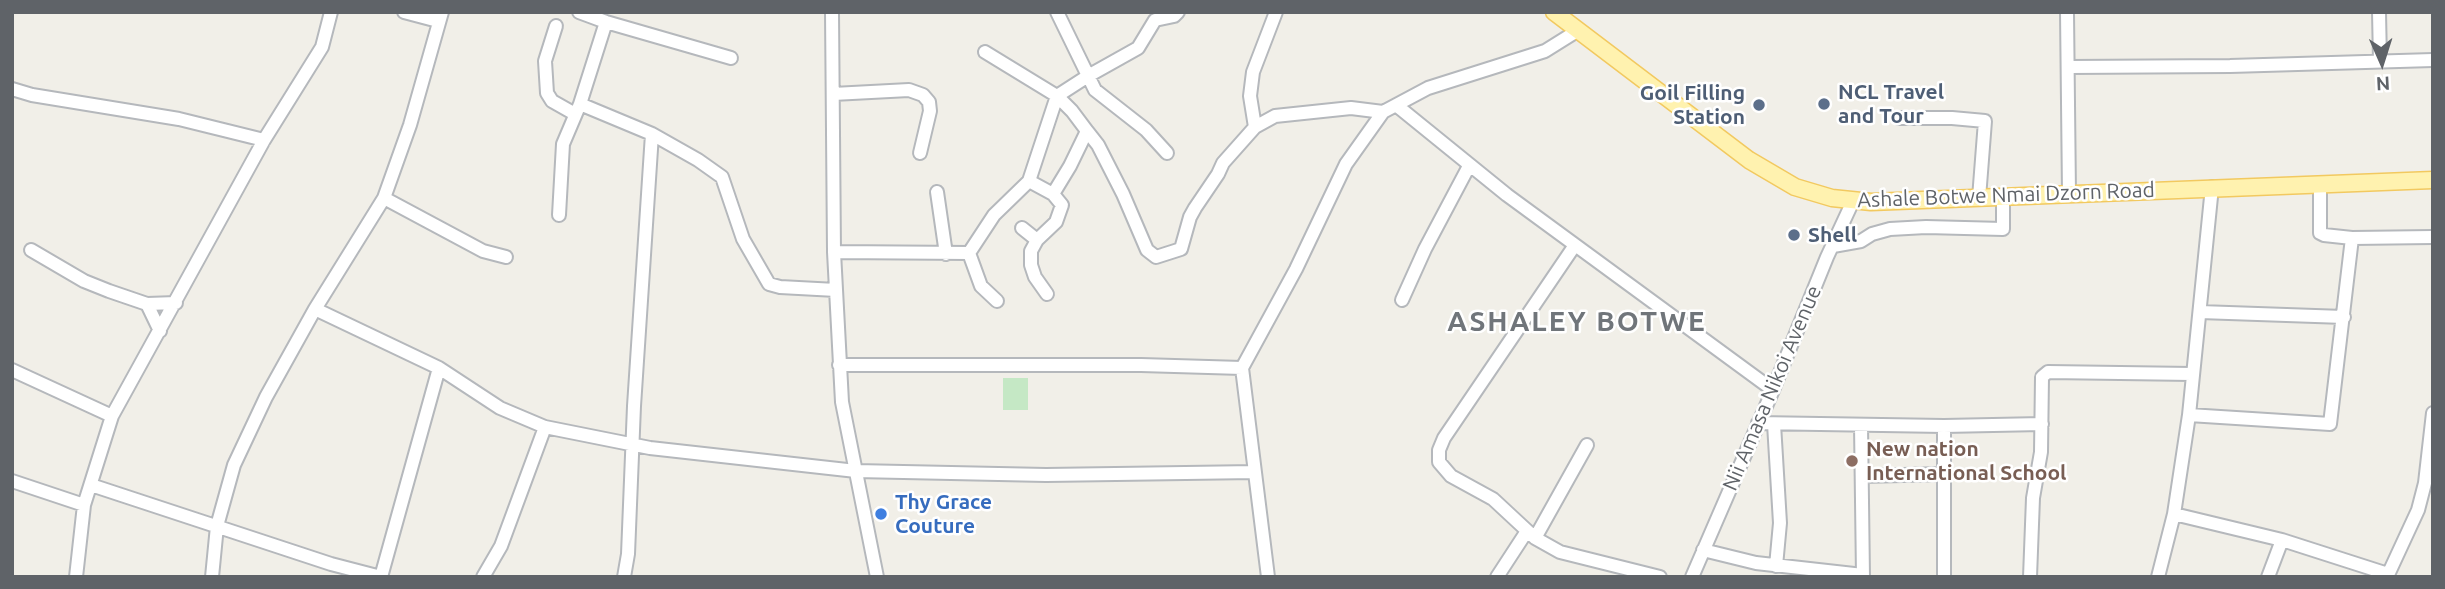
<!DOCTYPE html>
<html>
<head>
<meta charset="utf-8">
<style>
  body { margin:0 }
  #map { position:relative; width:2445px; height:589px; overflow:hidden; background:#f1efe8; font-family:Ubuntu,sans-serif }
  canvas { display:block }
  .frame { position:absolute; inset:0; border:14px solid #5f6368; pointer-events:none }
  .north { position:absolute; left:2347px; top:28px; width:70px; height:70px; -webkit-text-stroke:5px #fff; paint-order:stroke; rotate:177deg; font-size:19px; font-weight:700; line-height:28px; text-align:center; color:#5f6368 }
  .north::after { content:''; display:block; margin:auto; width:24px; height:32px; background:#5f6368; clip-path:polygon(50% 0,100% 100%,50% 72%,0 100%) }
</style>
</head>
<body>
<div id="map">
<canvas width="2445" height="589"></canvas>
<div class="frame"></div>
<div class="north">N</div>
</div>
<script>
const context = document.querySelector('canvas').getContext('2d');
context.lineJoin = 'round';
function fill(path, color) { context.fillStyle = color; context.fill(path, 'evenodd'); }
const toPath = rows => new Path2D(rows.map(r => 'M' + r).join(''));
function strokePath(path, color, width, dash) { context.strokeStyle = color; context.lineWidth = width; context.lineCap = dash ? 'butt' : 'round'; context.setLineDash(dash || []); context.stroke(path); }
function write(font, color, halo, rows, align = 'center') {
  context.font = font + ' Ubuntu,sans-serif'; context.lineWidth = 5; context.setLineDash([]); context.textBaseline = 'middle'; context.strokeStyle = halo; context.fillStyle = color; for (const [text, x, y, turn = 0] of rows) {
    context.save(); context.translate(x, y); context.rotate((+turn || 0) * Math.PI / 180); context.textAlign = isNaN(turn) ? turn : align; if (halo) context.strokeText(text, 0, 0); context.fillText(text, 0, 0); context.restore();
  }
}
fill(toPath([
  [1003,378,1028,378,1028,410,1003,410]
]), '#c5e8c5');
const minor = toPath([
  [404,12,438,21],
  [579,12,606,22,731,58],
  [832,12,834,252,842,402,877,577],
  [1057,12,1095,90,1146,130,1167,153],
  [2067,12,2069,194],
  [2379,12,2380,61],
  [556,26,545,61,547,93,552,101,575,114],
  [985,52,1057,96,1072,111,1087,131,1070,166,1053,194,1062,205,1056,222,1037,240,1022,228],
  [2069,67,2230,66,2433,60],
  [12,89,32,95,179,119,264,140],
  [833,94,909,90,923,95,929,102,930,111,920,153],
  [580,104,652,134,698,160,722,177,743,239,769,284,780,287,836,290],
  [1396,105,1507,195,1773,390],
  [1899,118,1952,118,1985,121,1979,198],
  [1255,127,1250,96,1253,72,1276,12],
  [1087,131,1098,145,1123,194,1147,250,1156,257,1181,249,1190,217,1195,208,1218,174,1223,163,1255,127,1275,116,1351,108,1383,112],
  [1029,181,1053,194],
  [2320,184,2320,233,2324,235,2352,238,2433,237],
  [937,192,946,254],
  [384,198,483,251,506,257],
  [559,215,563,144,580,104,606,22],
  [1037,240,1031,251,1031,265,1035,277,1047,294],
  [1575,245,1444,438,1439,450,1439,462,1451,476,1493,499,1535,538,1560,552,1660,577],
  [1833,246,1861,241,1872,234,1890,229,1926,227,2003,229,2003,198],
  [31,250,84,281,109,291,147,304,176,303],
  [834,252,969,253,994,215,1029,181,1057,96,1088,76,1138,48,1155,20,1174,16,1178,12],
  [969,253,981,286,997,301],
  [1402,300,1425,249,1469,166],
  [147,304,160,331],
  [315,309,439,368,500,408,545,427,650,448,856,471,1046,475,1255,472],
  [2200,312,2344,317],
  [839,365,1141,365,1242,368,1296,269,1346,164,1383,112,1428,88,1545,51,1577,31],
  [1242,368,1268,577],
  [12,370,112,416],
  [2189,415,2330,424,2352,238],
  [1758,423,1944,426,2042,424],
  [1774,424,1780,523,1776,566],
  [1861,425,1863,577],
  [1944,426,1944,577],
  [1862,476,1944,474],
  [12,481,84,505],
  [91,485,331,564,381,577],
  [2174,514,2282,540,2388,574],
  [1535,538,1587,445],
  [1703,550,1756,563,1863,575],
  [76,577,84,505,112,416,264,140,322,47,331,12],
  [212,577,217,526,234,465,266,397,315,309,384,198,410,125,442,12],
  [381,577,439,368],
  [483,577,501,546,545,427],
  [624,577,628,554,634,406,652,134],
  [1497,577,1527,531],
  [1692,577,1773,390,1827,257,1853,201],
  [2030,577,2033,498,2041,452,2042,377,2048,372,2192,374],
  [2158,577,2174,514,2189,415,2212,187],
  [2268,577,2282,540],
  [2387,577,2418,510,2425,483,2433,413]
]);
const major = toPath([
  [1554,12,1749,160,1795,187,1832,198,1871,202,2433,180]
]);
strokePath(minor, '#b5b8bc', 16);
strokePath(major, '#f2c960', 19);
strokePath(minor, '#fff', 12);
strokePath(major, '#fff2af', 16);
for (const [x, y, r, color] of [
  [1824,104,7,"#5c6f8a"],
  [1759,105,7,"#5c6f8a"],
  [1794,235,7,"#5c6f8a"],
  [1852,461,7,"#8d6e63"],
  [881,514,7,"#3f7fe0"]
]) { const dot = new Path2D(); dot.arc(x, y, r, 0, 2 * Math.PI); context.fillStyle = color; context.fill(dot); strokePath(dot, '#fff', 2.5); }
write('bold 21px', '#4e5e75', '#fff', [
  ["NCL Travel",1838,92],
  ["and Tour",1838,116],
  ["Goil Filling",1745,93,"right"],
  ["Station",1745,117,"right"],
  ["Shell",1808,235]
], 'left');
write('21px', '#5f6368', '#fff', [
  ["Ashale Botwe Nmai Dzorn Road",2006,195,-2],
  ["Nii Amasa Nikoi Avenue",1772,388,-67]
]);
write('bold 21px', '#785e54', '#fff', [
  ["New nation",1866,449],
  ["International School",1866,473]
], 'left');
write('bold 21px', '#366cbe', '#fff', [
  ["Thy Grace",895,502],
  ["Couture",895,526]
], 'left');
context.letterSpacing = '2px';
write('bold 28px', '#70757a', '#fff', [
  ["ASHALEY BOTWE",1577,322]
]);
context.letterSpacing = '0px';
</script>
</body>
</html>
